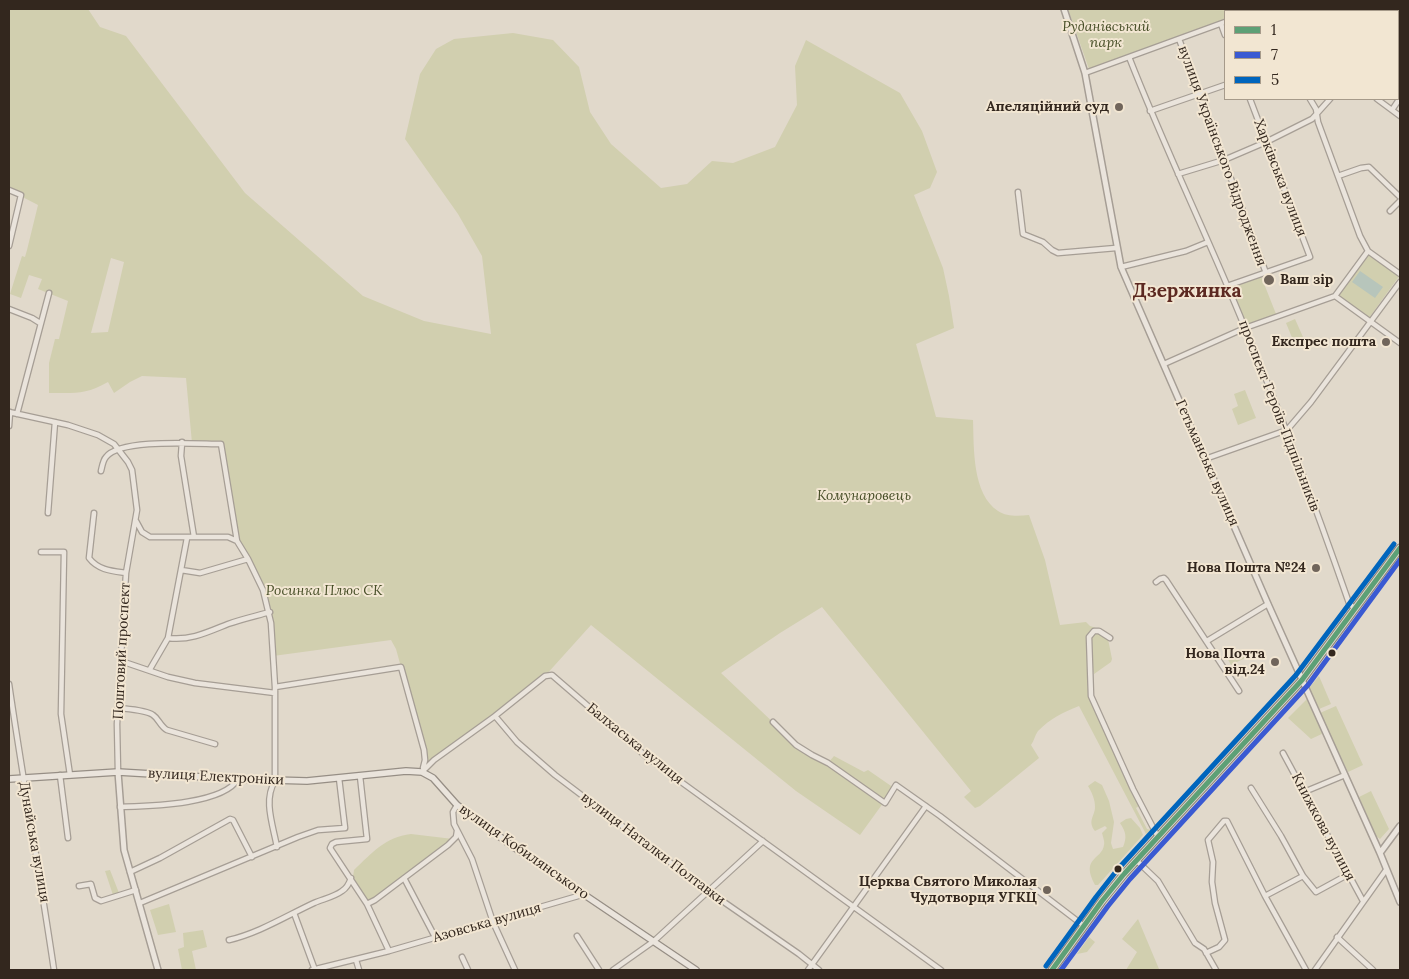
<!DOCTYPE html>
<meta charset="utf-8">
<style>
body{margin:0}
#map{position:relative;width:1409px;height:979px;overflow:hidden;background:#e1d9cb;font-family:Lora,serif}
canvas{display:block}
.frame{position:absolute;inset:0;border:10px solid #33271e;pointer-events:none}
.legend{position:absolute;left:1224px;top:10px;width:175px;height:90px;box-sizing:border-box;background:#f2e6d2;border:1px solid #a69a8a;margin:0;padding:6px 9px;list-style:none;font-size:15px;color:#33271e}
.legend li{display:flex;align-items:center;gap:10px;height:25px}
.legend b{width:25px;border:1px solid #a69a8a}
</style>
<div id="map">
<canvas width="1409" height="979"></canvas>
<div class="frame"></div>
<ul class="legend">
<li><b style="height:6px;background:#5da076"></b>1</li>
<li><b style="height:6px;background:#3a5ad2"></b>7</li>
<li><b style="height:6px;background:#0065bd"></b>5</li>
</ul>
</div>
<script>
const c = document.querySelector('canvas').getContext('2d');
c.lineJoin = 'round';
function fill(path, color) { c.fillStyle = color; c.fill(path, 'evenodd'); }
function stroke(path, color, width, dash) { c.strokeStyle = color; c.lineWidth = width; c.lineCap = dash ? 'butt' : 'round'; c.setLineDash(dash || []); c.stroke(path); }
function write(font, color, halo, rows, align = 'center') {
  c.font = font + ' Lora,serif'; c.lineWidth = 4; c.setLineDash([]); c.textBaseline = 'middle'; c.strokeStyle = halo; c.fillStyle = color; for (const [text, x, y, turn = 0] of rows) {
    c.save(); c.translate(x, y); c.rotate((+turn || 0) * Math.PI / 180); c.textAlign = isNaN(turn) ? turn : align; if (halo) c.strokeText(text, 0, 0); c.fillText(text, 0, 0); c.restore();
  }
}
fill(new Path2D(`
 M9 9H88L100 27 126 36 245 193 363 296 424 321 491 334 482 256 458 214 405 139 420 74 436 49 454 39 513 33 553 40 579 67 590 112 611 144 661 188 687 184 712 161 733 163 775 147 797 105 795 66 806 40 900 93 922 131 937 172 930 188 914 195 943 268 949 296 954 328 916 344 936 417 973 420C974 448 972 494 998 511 1007 517 1019 516 1029 515L1045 560 1060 625 1086 622 1090 626 1099 629H1094L1087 637 1089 696 1139 806 1136 808 1147 829 1151 830 1146 834 1079 706C1062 713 1051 718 1038 731 1035 735 1034 741 1031 745L1039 758 980 806 975 808 964 797 971 791 822 607 780 633 721 673 797 745 828 763 834 756 864 772 868 770 894 788 860 835 796 791 591 625 545 676 434 760 422 772 425 760 401 667 396 649 391 640 273 656 268 603 237 541 221 444 192 443 186 378 142 376 130 382 114 393 108 382C85 395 74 393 49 393V363L55 339H59L68 301 38 289 42 279 29 275 21 298 10 294 22 256 25 257 27 250 38 205 9 190ZM111 258 124 262 108 332 91 333Z
 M1068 9H1258L1251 11H1225V20L1089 69Z
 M1368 252 1400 275 1369 318 1337 295Z
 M1261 276 1276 314 1246 325 1230 290 1231 287Z
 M1295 319 1303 337 1293 340 1286 323Z
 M1245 390 1256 418 1238 425 1232 409 1238 406 1234 394Z
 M1098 632 1108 639 1112 659 1111 662 1094 674C1091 661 1087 646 1092 634Z
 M1240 649 1245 658 1231 665 1226 656Z
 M1319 676 1331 704 1319 709 1309 688Z
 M1310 696 1326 732 1311 739 1288 718Z
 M1336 706 1363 765 1348 772 1320 713Z
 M1095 781 1102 785 1109 801 1114 822 1111 843 1113 849 1123 847C1127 837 1126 832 1120 823L1126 819 1131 818 1140 828 1143 835 1098 885H1095C1080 857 1102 860 1104 845 1105 842 1103 837 1102 833L1107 828 1105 826 1095 831C1087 821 1095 816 1095 807 1095 799 1092 793 1088 786Z
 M1371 791 1389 829 1380 839 1376 836 1359 797Z
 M411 834 453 839 374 899 366 902 353 877 354 870C372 853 385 837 411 834Z
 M110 870 119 893 113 895 105 871Z
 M169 904 176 932 158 935 150 910Z
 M1138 919 1159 969V970H1126L1137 952 1122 939Z
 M203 930 207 947 192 951 196 970H182L178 949 184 947 183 933Z
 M1089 937 1095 942 1087 952 1077 954Z`), '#d1cfaf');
fill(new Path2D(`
 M1360 271 1383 287 1375 298 1352 282Z`), '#b7c5bb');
const minor = new Path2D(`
 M1274 9 1275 11
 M1252 11 1258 9
 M1330 11 1332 9
 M1398 13 1400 10
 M1221 24 1225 35
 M1179 39 1266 273
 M1129 57C1165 149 1208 237 1245 328 1283 418 1317 511 1349 603L1355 609
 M1085 73 1225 22
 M1310 99 1316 109 1318 122 1360 236 1368 251 1400 274
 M1377 99 1400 116
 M1392 110 1400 98
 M1150 111 1225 85
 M1178 174 1224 160 1266 142 1312 119 1330 99
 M1338 176 1361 168 1369 167 1400 197
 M9 190 21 195 9 246
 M1018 192 1023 234 1043 242 1052 250 1058 253 1116 248
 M1390 211 1400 201
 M1121 267 1186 251 1208 242
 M1227 286 1310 257 1250 99
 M1335 296 1400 343
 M1335 296 1368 251
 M9 309 32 318 40 323
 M1164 364 1245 328 1335 296
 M9 412 68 425 98 435 114 444 128 462 132 470 137 510 126 573 117 724 118 772
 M17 414 49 293
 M9 426 10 412
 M182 442 181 456 194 537
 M1205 459 1287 430 1311 402 1400 282
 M101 471C102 467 103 460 106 457 120 438 198 444 221 444L237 541
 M48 513 55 422
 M94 513 89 558C98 570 112 571 126 573
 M136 521 142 532 150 537H228L237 541 248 559 263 590 271 623 275 687V781C263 800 273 825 277 847
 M41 552H64L61 714 70 775
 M181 570 200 573 248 559
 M1156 582 1160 579 1164 578 1166 580 1239 691
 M168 638C190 641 208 632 228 624 242 619 256 616 270 612
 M1110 638 1099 631H1094L1089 637 1091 696 1133 789 1158 837
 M1207 641 1268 604
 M121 661 168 677 195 683 275 693
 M150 669 168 638 187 538
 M9 684C23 780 40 875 54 970
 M275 687 401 667 424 750 425 760 423 768
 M119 708C127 709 146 710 153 715 159 719 160 726 167 730L215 744
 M495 716 517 742 555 775 708 891 799 954 819 970
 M773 722 796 745 812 755 828 763 885 803 896 785 940 816 1084 926
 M1283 753 1363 901
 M422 772 434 760 495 716 545 676 552 675 648 758 941 970
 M60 775 68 838
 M360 776 367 839 336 842 332 844 330 848 367 904 389 951
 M1251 788 1281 836 1303 876 1316 892 1349 874
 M1304 792 1345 775
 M457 805 453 812 454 824 472 859 493 922 515 970
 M120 807C147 806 223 805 238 779
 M1136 860 1158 881 1195 943 1204 949 1216 970
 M130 872 160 858 230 819 233 820 252 857
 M404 878 435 937
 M79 886 91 884 95 898 101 901 136 890
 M1265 896 1303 876
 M140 903 298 837 318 830 345 828 339 778
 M367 904 375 900 448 845 456 837 457 831
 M294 913 315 970
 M577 936 599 970
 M1337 937 1373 970
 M229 940C259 933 286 916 314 903 323 899 334 897 342 891 347 888 349 884 351 878
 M1206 953 1219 947 1225 940 1215 903 1212 882 1213 862 1208 840 1224 821H1227L1265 896 1306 970
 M462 957 468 970
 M356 960 359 970
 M312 970 389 951 585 894
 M613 970 654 941 763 841
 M808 970 926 806
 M1315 970 1386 870`);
const tertiary = new Path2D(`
 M1064 9 1085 73 1121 267 1268 604 1380 853 1400 902
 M118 772 124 850 158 970
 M1380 853 1400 826`);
const secondary = new Path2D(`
 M9 779 118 772 238 779 307 781 406 771 422 772 433 778 457 805 515 848 696 970`);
const primary = new Path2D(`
 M1052 970 1102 901 1124 874 1302 680 1400 548`);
stroke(minor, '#a69e95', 7);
stroke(tertiary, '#a69e95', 8);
stroke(secondary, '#968e85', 8);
stroke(primary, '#8b847b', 9);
stroke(minor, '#eae4dc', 4.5);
stroke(tertiary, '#eae4dc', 5);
stroke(secondary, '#eae4dc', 5.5);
stroke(primary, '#e1dace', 7);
stroke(new Path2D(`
 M1052 970 1102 901 1124 874 1302 680 1400 548`), '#5da076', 5);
stroke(new Path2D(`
 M1061 970 1108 906 1130 879 1308 685 1400 560`), '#3a5ad2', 5);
stroke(new Path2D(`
 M1046 966 1096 897 1118 869 1296 675 1394 544`), '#0065bd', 5);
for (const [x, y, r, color] of [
 [1119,107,5,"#70655b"],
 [1269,280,6,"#70655b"],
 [1386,342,5,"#70655b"],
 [1316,568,5,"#70655b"],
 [1332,653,4.5,"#33271e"],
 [1275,662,5,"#70655b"],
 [1118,869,4.5,"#33271e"],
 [1047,890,5,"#70655b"]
]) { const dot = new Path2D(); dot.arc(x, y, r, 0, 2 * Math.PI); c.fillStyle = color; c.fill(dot); stroke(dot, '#f2e6d2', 2); }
write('italic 14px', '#474e27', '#f2e6d2', [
 ["Руданівський",1106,27],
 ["парк",1106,43],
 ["Комунаровець",864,496],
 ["Росинка Плюс СК",324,591]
]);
write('bold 14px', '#33271e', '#f2e6d2', [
 ["Апеляційний суд",1109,107],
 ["Ваш зір",1280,280,"left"],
 ["Експрес пошта",1376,342],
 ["Нова Пошта №24",1306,568],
 ["Нова Почта",1265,654],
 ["від.24",1265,670],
 ["Церква Святого Миколая",1037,882],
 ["Чудотворця УГКЦ",1037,898]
], 'right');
write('14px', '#33271e', '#f2e6d2', [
 ["вулиця Українського Відродження",1222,156,70],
 ["Харківська вулиця",1280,178,69],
 ["проспект Героїв-Підпільників",1279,416,69],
 ["Гетьманська вулиця",1207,463,66],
 ["Поштовий проспект",122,651,-87],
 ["Балхаська вулиця",635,744,39],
 ["вулиця Електроніки",216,777,3],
 ["Книжкова вулиця",1323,827,62],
 ["Дунайська вулиця",34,842,80],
 ["вулиця Наталки Полтавки",653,849,37],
 ["вулиця Кобилянського",524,852,35],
 ["Азовська вулиця",487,923,-16]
]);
write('bold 19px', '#5c2921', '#f2e6d2', [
 ["Дзержинка",1187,292]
]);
</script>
